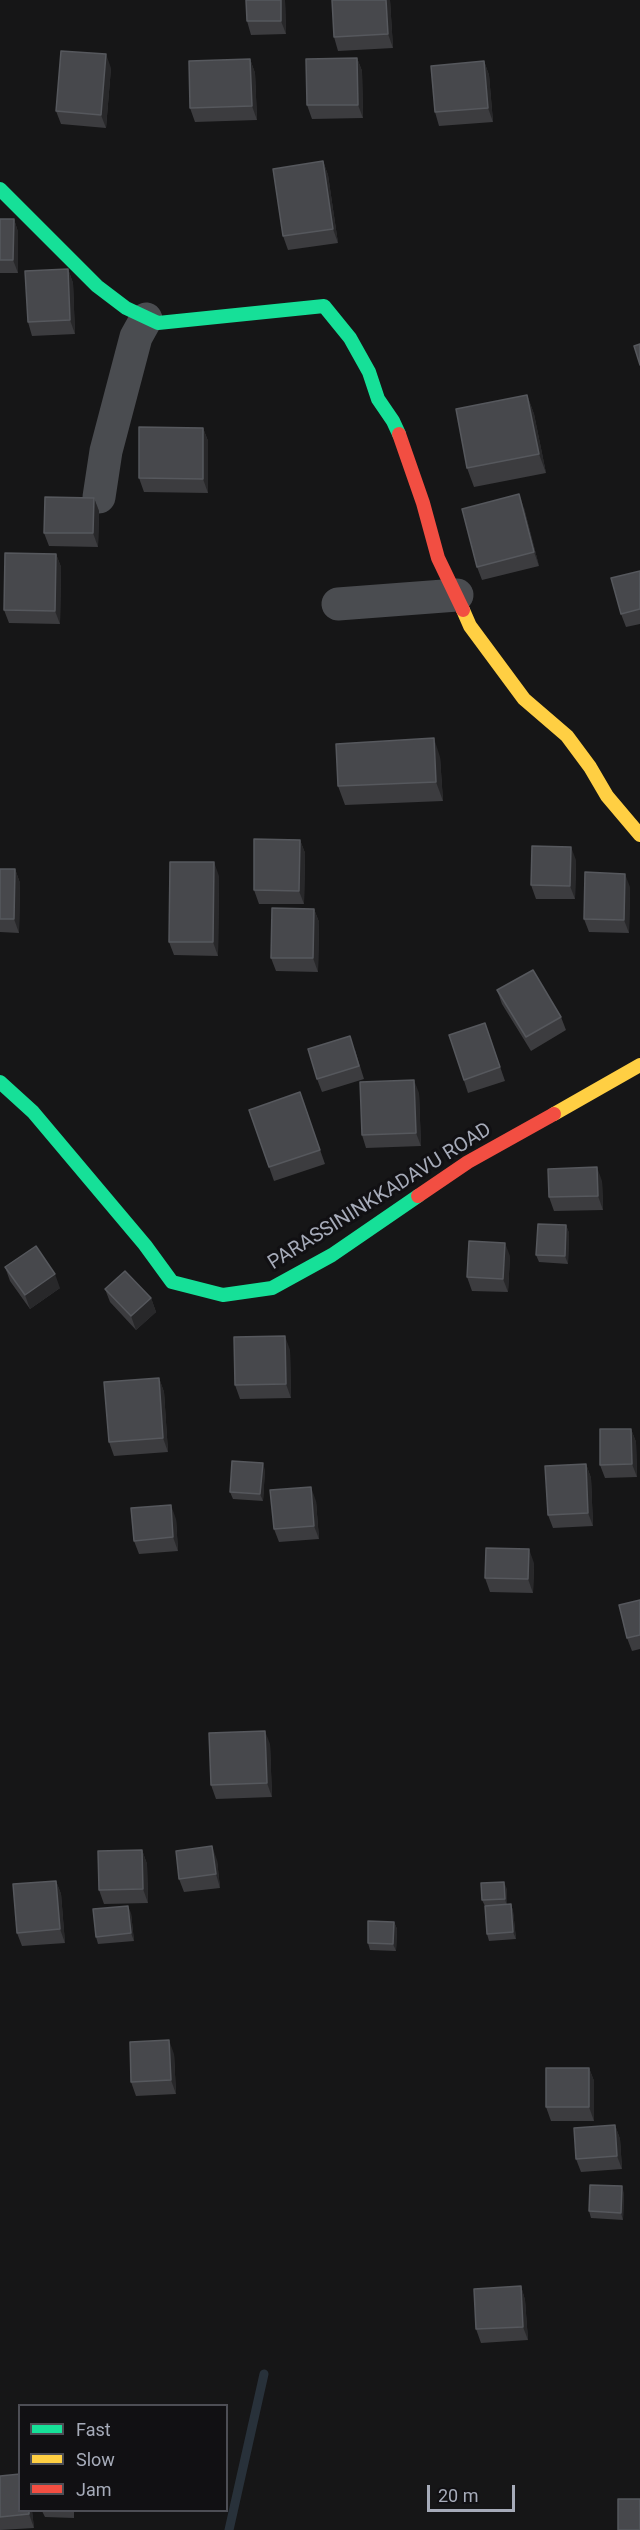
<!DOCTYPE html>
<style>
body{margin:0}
#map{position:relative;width:640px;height:2530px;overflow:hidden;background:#161617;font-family:Roboto,sans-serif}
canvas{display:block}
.legend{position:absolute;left:18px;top:2404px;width:210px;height:108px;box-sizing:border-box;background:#111013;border:2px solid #4d4e55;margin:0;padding:8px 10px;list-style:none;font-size:18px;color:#a6abb9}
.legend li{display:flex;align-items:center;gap:12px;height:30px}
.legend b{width:30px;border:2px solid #4d4e55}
.scale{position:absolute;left:427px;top:2485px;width:88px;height:27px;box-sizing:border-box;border:3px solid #a6abb9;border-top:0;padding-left:8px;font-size:18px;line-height:21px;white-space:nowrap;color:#a6abb9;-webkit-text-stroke:4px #111013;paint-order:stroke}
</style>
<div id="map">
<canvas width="640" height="2530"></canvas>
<ul class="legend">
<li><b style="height:8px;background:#16e098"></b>Fast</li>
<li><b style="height:8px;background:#ffcf43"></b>Slow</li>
<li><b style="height:8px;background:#f24e42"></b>Jam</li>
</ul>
<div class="scale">20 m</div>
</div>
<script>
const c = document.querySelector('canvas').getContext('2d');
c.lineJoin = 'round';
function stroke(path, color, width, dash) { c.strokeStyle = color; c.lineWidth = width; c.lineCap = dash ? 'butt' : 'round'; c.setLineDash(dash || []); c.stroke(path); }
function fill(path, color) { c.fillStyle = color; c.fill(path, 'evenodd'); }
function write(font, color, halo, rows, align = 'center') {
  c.font = font + ' Roboto,sans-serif'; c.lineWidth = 6; c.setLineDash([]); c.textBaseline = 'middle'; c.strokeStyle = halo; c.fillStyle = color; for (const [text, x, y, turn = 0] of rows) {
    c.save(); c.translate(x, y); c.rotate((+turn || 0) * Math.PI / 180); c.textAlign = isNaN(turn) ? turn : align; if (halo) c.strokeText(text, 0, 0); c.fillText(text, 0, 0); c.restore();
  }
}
stroke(new Path2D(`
 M229 2530 264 2374`), '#28313a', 9);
stroke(new Path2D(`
 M99 497 106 451 136 337 146 319
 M338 604 457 595`), '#4a4c50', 33);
stroke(new Path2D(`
 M0 189 97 286 126 308 158 323 324 306 350 338 369 372 378 399 393 421 399 434
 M0 1082 33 1112 145 1245 172 1282 223 1295 272 1288 332 1255 418 1196`), '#16e098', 14);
stroke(new Path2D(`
 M463 610 470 626 524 699 567 736 590 767 607 796 640 835
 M554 1114 640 1065`), '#ffcf43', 14);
stroke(new Path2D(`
 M399 434 423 503 438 558 463 610
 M418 1196 468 1162 554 1114`), '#f24e42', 14);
fill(new Path2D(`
 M285 0 286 34 251 35 247 21Z
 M390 0 393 48 338 51 334 37Z
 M357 58 362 71 363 118 312 119 307 105Z
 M250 59 255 73 257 120 195 122 190 108Z
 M484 61 489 75 493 122 439 126 435 112Z
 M111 68 106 128 61 124 56 111Z
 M323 161 328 175 338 243 288 250 283 236Z
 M0 219H14L18 232V273H0Z
 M68 269 73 283 75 334 32 336 28 322Z
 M527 395 534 414 546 473 474 487 467 468Z
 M203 428 208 441V493L144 492 139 478Z
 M94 498 99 511 98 547 49 546 44 533Z
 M524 508 539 566 482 580 477 567Z
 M56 554 61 567 60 624 9 623 4 610Z
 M640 571V624L626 627 621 614Z
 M440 757 443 801 345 805 338 786Z
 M300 840 305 853 304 904H259L254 890Z
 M576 860 575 899H536L531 885Z
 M0 869H15L20 883 19 933 0 932Z
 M219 876 218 956 174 955 169 942Z
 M630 887 629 933 589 932 584 919Z
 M314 909 319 922 318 972 276 971 271 958Z
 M497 990 561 1017 566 1030 531 1051 502 1004Z
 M485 1023 505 1081 468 1093 449 1035Z
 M355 1050 364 1079 322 1092 317 1079Z
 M300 1092 325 1164 274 1181 249 1110Z
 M419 1093 421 1146 366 1148 362 1135Z
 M602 1181 603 1210 554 1211 549 1197Z
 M566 1225 569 1233 568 1264 539 1262 536 1255Z
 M510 1256 508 1292 472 1291 467 1277Z
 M5 1267 60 1288 30 1309 10 1281Z
 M105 1289 151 1298 156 1312 136 1330 110 1302Z
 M290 1350 291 1398 240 1399 235 1385Z
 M159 1378 164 1392 168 1452 114 1456 109 1442Z
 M631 1429 636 1442 637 1477 605 1478 600 1465Z
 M586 1464 591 1478 593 1526 553 1528 548 1515Z
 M265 1470 263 1501 233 1499 230 1492Z
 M316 1501 319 1539 279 1542 274 1529Z
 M176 1519 178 1551 139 1554 134 1541Z
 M534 1563 533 1593 490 1592 485 1578Z
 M640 1600V1649L632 1651 627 1638Z
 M270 1744 272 1797 216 1799 211 1785Z
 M142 1850 147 1864 148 1903 104 1904 99 1890Z
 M217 1860 220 1888 184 1892 179 1879Z
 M56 1881 61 1894 65 1943 22 1946 17 1933Z
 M507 1889V1904H511L513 1911 516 1939 489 1941 487 1934 485 1906 482 1900Z
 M131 1913 134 1941 98 1944 96 1937Z
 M394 1922 397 1929 396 1951 370 1950 368 1943Z
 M174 2054 176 2094 136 2096 131 2082Z
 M589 2068 594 2081V2121H551L546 2107Z
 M615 2125 620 2139 622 2169 581 2172 576 2159Z
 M624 2193 623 2220 591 2218 589 2211Z
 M521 2286 525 2300 528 2340 481 2343 476 2329Z
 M0 2476 32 2511 34 2528 0 2530Z
 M42 2511H74V2518L45 2517Z`), '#3c3c3f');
fill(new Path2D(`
 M281 0H285L286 34 281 21Z
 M386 0H390L393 48 388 34Z
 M106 54 111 68 106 128 101 115Z
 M357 58 362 71 363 118 358 105Z
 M250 59 255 73 257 120 252 106Z
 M484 61 489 75 493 122 488 108Z
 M323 161 328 175 338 243 333 229Z
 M14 219 18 232V273L13 260Z
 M68 269 73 283 75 334 70 320Z
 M527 395 534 414 546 473 539 454Z
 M203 428 208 441V493L203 479Z
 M519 494 524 508 539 566 534 552Z
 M94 498 99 511 98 547 93 533Z
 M56 554 61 567 60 624 55 611Z
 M434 738 440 757 443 801 436 782Z
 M300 840 305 853 304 904 299 891Z
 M571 847 576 860 575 899 570 886Z
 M214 862 219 876 218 956 213 942Z
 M15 869 20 883 19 933 14 919Z
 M625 874 630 887 629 933 624 920Z
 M314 909 319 922 318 972 313 958Z
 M414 1080 419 1093 421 1146 416 1133Z
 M597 1167 602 1181 603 1210 598 1196Z
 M566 1225 569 1233 568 1264 565 1256Z
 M505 1243 510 1256 508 1292 503 1279Z
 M55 1274 60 1288 30 1309 25 1295Z
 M151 1298 156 1312 136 1330 131 1316Z
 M285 1336 290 1350 291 1398 286 1384Z
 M159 1378 164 1392 168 1452 163 1438Z
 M631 1429 636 1442 637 1477 632 1464Z
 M263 1463 265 1470 263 1501 260 1494Z
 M586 1464 591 1478 593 1526 588 1513Z
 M311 1487 316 1501 319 1539 314 1526Z
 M171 1505 176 1519 178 1551 173 1537Z
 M529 1549 534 1563 533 1593 528 1579Z
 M265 1731 270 1744 272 1797 267 1783Z
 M212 1846 217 1860 220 1888 216 1874Z
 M142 1850 147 1864 148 1903 143 1889Z
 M56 1881 61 1894 65 1943 60 1929Z
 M504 1882 507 1889V1906L505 1899Z
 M511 1904 513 1911 516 1939 513 1932Z
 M128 1906 131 1913 134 1941 131 1933Z
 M394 1922 397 1929 396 1951 393 1944Z
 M169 2040 174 2054 176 2094 171 2080Z
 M589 2068 594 2081V2121L589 2107Z
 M615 2125 620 2139 622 2169 617 2156Z
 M622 2186 624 2193 623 2220 621 2213Z
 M521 2286 525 2300 528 2340 523 2327Z
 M29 2511H32L34 2528 29 2514Z`), '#28282a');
const building = new Path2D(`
 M246 0H281V21H247Z
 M332 0H386L388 34 334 37Z
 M61 51 106 54 101 115 56 111Z
 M357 58 358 105H307L306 59Z
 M250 59 252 106 190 108 189 61Z
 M484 61 488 108 435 112 431 66Z
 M323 161 333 229 283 236 273 169Z
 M0 219H14L13 260H0Z
 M68 269 70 320 28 322 25 271Z
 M640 344V365L634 346Z
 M527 395 539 454 467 468 456 409Z
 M139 427 203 428V479L139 478Z
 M519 494 534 552 477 567 462 509Z
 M45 497 94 498 93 533H44Z
 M5 553 56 554 55 611 4 610Z
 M640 571V609L621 614 611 578Z
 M434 738 436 782 338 786 336 744Z
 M254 839 300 840 299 891 254 890Z
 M532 846 571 847 570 886 531 885Z
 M170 862H214L213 942H169Z
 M0 869H15L14 919H0Z
 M585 872 625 874 624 920 584 919Z
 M272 908 314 909 313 958H271Z
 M533 970 561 1017 526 1037 497 990Z
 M485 1023 500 1067 464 1080 449 1035Z
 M350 1036 359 1066 317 1079 308 1049Z
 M414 1080 416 1133 362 1135 360 1082Z
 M300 1092 320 1150 269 1167 249 1110Z
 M597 1167 598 1196 549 1197 548 1169Z
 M538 1224 566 1225 565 1256 536 1255Z
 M469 1241 505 1243 503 1279 467 1277Z
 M36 1246 55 1274 25 1295 5 1267Z
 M125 1271 151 1298 131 1316 105 1289Z
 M285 1336 286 1384 235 1385 234 1337Z
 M159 1378 163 1438 109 1442 104 1382Z
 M600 1429H631L632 1464 600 1465Z
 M232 1461 263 1463 260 1494 230 1492Z
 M586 1464 588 1513 548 1515 545 1466Z
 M311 1487 314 1526 274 1529 270 1490Z
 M171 1505 173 1537 134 1541 131 1508Z
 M486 1548 529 1549 528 1579 485 1578Z
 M640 1600V1635L627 1638 619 1605Z
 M265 1731 267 1783 211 1785 209 1733Z
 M212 1846 216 1874 179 1879 176 1851Z
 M142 1850 143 1889 99 1890 98 1851Z
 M56 1881 60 1929 17 1933 13 1884Z
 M504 1882 505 1899 482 1900 481 1883Z
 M511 1904 513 1932 487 1934 485 1906Z
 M128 1906 131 1933 96 1937 93 1909Z
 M368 1921 394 1922 393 1944 368 1943Z
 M169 2040 171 2080 131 2082 130 2042Z
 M546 2068H589V2107H546Z
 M615 2125 617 2156 576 2159 574 2128Z
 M590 2185 622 2186 621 2213 589 2211Z
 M521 2286 523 2327 476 2329 474 2289Z
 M20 2474V2511H29V2514L0 2517V2476Z
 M618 2499H640V2530H618Z`);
fill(building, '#47484c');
stroke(building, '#56585d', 1.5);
write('20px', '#a6abb9', '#111013', [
 ["PARASSININKKADAVU ROAD",380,1197,-32]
]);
</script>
